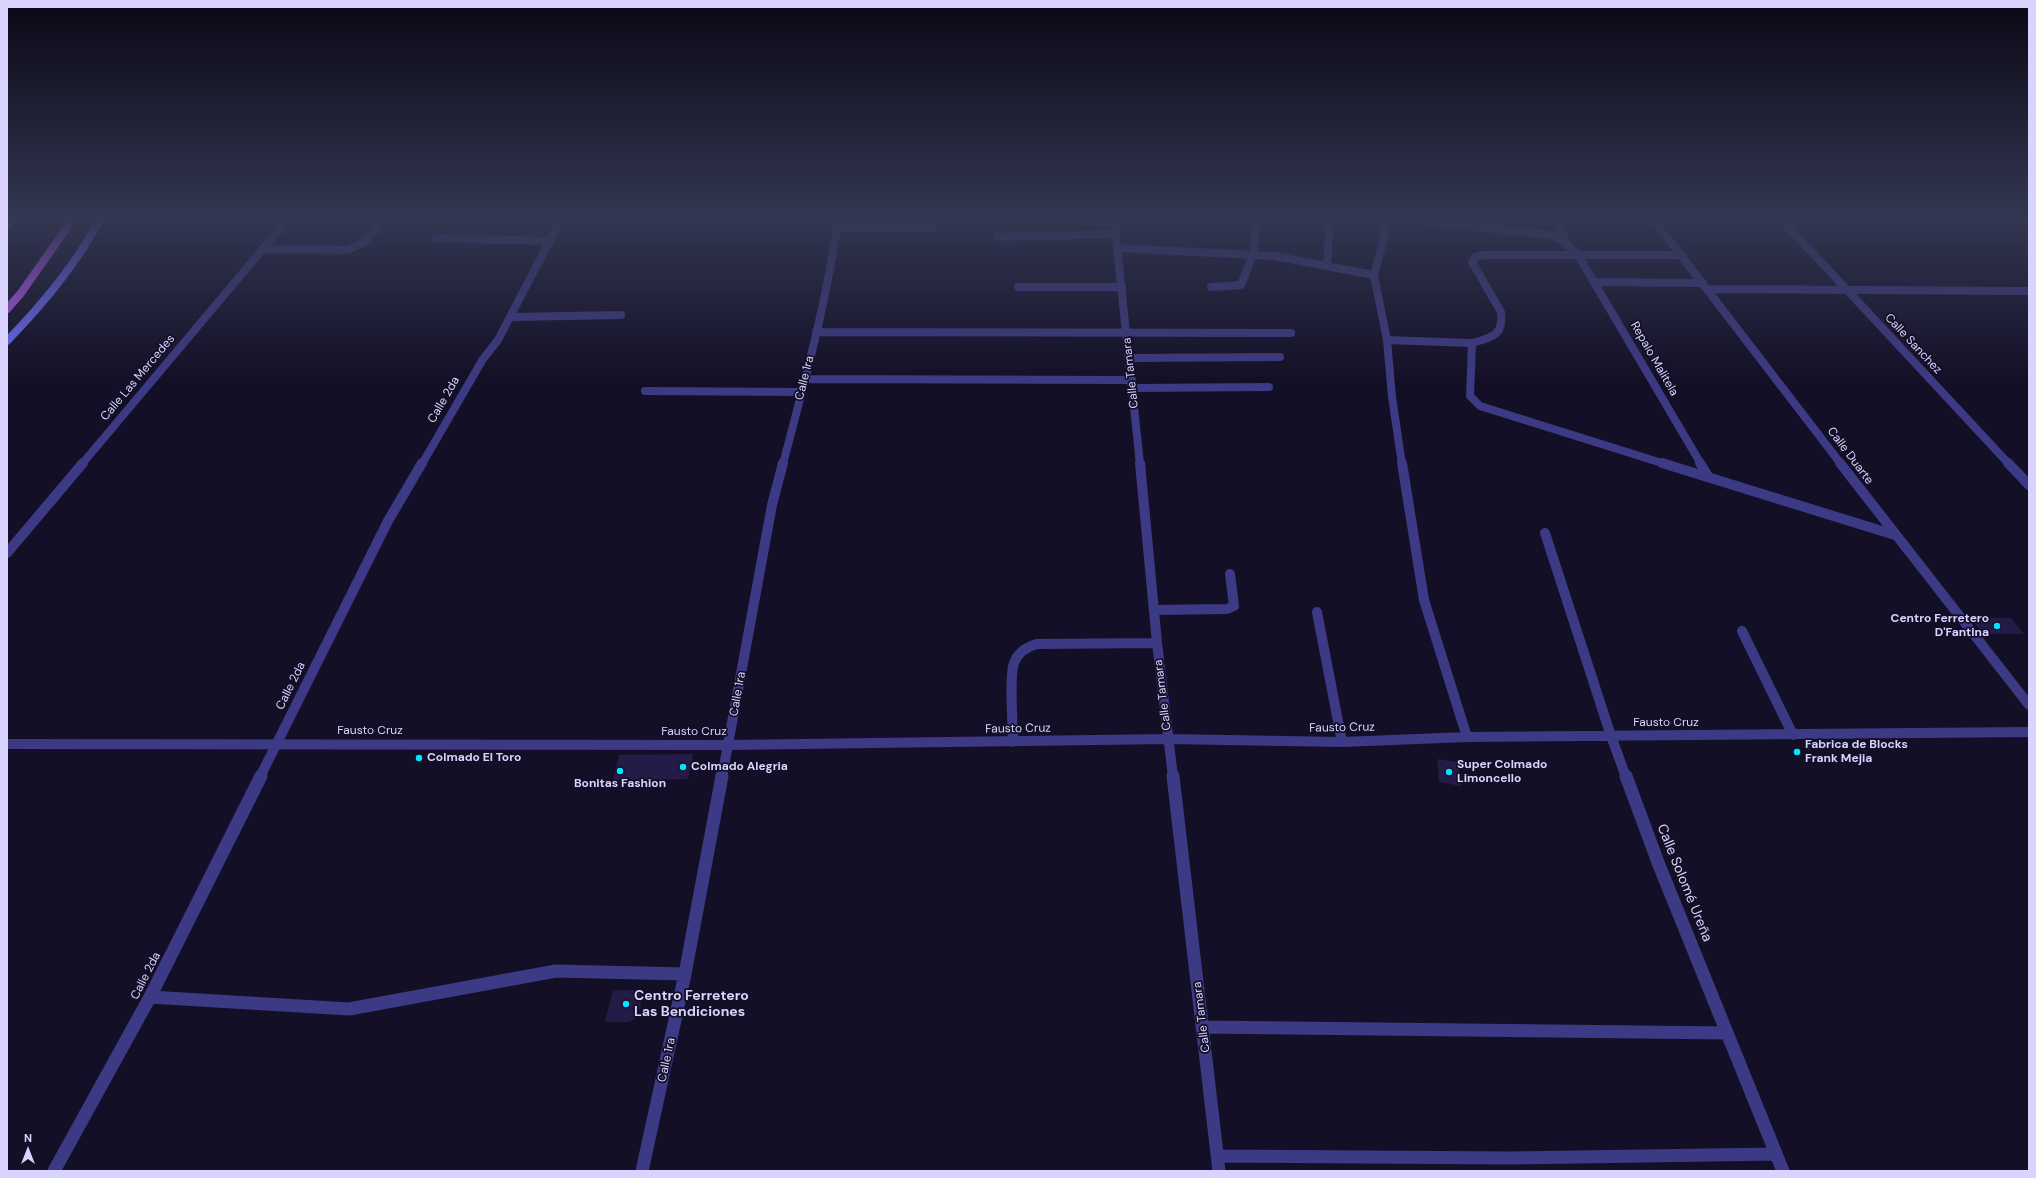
<!DOCTYPE html>
<meta charset="utf-8">
<style>
body{margin:0}
#map{position:relative;width:2036px;height:1178px;overflow:hidden;background:#130f26;font-family:"DM Sans",sans-serif}
canvas{display:block}
.frame{position:absolute;inset:0;border:8px solid #d9d4ff;pointer-events:none}
.north{position:absolute;left:8px;top:1130px;width:40px;height:40px;-webkit-text-stroke:3px #130f26;paint-order:stroke;rotate:0deg;font-size:11px;font-weight:700;line-height:16px;text-align:center;color:#d9d4ff}
.north::after{content:'';display:block;margin:auto;width:14px;height:18px;background:#d9d4ff;clip-path:polygon(50% 0,100% 100%,50% 72%,0 100%)}
</style>
<div id="map">
<canvas width="2036" height="1178"></canvas>
<div class="frame"></div>
<div class="north">N</div>
</div>
<script>
const c = document.querySelector('canvas').getContext('2d');
c.lineJoin = 'round';
function fill(path, color) { c.fillStyle = color; c.fill(path, 'evenodd'); }
function stroke(path, color, width, dash) { c.strokeStyle = color; c.lineWidth = width; c.lineCap = dash ? 'butt' : 'round'; c.setLineDash(dash || []); c.stroke(path); }
function write(font, color, halo, rows, align = 'center') {
  c.font = font + ' "DM Sans",sans-serif'; c.lineWidth = 3.5; c.setLineDash([]); c.textBaseline = 'middle'; c.strokeStyle = halo; c.fillStyle = color; for (const [text, x, y, turn = 0] of rows) {
    c.save(); c.translate(x, y); c.rotate((+turn || 0) * Math.PI / 180); c.textAlign = isNaN(turn) ? turn : align; if (halo) c.strokeText(text, 0, 0); c.fillText(text, 0, 0); c.restore();
  }
}
fill(new Path2D(`
 M1971 618H2011L2024 634H1983Z
 M693 754 688 779 613 780 619 755Z
 M1437 759 1458 762 1461 786 1439 782Z
 M613 990H644L638 1017 629 1022H605Z`), '#241b47');
stroke(new Path2D(`
 M436 238 549 241
 M1211 287 1241 285 1253 254`), '#3d3a85', 8);
stroke(new Path2D(`
 M1154 610 1227 609 1234 606 1230 574`), '#3d3a85', 10);
stroke(new Path2D(`
 M1114 219 1140 464
 M1389 219 1374 275 1387 340 1392 397 1402 464
 M1410 219 1550 235 1562 240 1578 255 1701 464
 M1556 219 1567 244
 M1653 219 1841 464
 M1781 219 2009 464
 M2023 219 2029 224
 M837 228H934
 M998 237 1116 234
 M1118 248 1274 256 1374 275
 M262 249 348 250 365 242 383 219
 M1253 254 1257 219
 M1327 265 1330 219
 M1594 282 1703 283
 M1018 287H1122
 M1708 289 2029 291
 M510 317 621 315
 M816 332 1291 333
 M1387 340 1472 343
 M1130 358 1280 357
 M805 379 1132 380
 M1133 388 1269 387
 M645 391 802 392
 M82 464 288 219
 M422 464 483 359 498 340 561 219
 M783 464C804 383 827 302 838 219
 M1665 464 1480 406 1470 396 1472 343C1492 337 1504 336 1501 312L1472 262 1475 257 1484 255H1682`), '#3d3a85', 8);
stroke(new Path2D(`
 M1140 463 1157 643 1173 777
 M1402 463 1424 600 1467 737
 M1662 463 1895 535
 M1700 463 1708 476
 M1840 463 2029 705
 M2008 463 2029 485
 M1545 533 1611 736 1626 777
 M7 553 83 463
 M1317 612 1342 742
 M1742 631 1793 735
 M1013 742C1013 726 1009 676 1014 663 1018 652 1026 647 1037 644L1157 643
 M7 744 729 745 1168 739 1342 742 1467 737 2029 732
 M260 777 388 521 422 463
 M722 777 772 505 783 463`), '#3d3a85', 10);
stroke(new Path2D(`
 M1173 776 1219 1171
 M1626 776 1659 865 1783 1171
 M150 997 349 1009 556 971 685 974
 M1203 1027 1727 1033
 M1218 1156 1511 1158 1776 1154
 M54 1171 150 997 261 776
 M642 1171 685 974 722 776`), '#3d3a85', 13);
stroke(new Path2D(`
 M7 341C43 304 76 265 100 219`), '#6f6bff', 8);
stroke(new Path2D(`
 M7 224 10 219
 M7 309 21 293 73 219`), '#c25bff', 8);
const sky = c.createLinearGradient(0, 0, 0, 384);
sky.addColorStop(0, '#0a0815');
sky.addColorStop(0.57, '#333752');
sky.addColorStop(1, '#33375200');
c.fillStyle = sky;
c.fillRect(0, 0, 2036, 384);
for (const [x, y, r, color] of [
 [1997,626,4,"#00e5ff"],
 [1797,752,4,"#00e5ff"],
 [419,758,4,"#00e5ff"],
 [683,767,4,"#00e5ff"],
 [620,771,4,"#00e5ff"],
 [1449,772,4,"#00e5ff"],
 [626,1004,4,"#00e5ff"]
]) { const dot = new Path2D(); dot.arc(x, y, r, 0, 2 * Math.PI); c.fillStyle = color; c.fill(dot); stroke(dot, '#130f26', 1.5); }
write('12px', '#d9d4ff', '#130f26', [
 ["Calle Sanchez",1913,344,47],
 ["Repalo Malitela",1654,359,60],
 ["Calle Tamara",1131,373,-96],
 ["Calle Las Mercedes",138,378,-50],
 ["Calle 1ra",805,378,-76],
 ["Calle 2da",444,400,-60],
 ["Calle Duarte",1850,456,53],
 ["Calle 2da",291,686,-64],
 ["Calle 1ra",738,694,-80],
 ["Calle Tamara",1163,695,-97],
 ["Fausto Cruz",1666,723],
 ["Fausto Cruz",1342,728,-1],
 ["Fausto Cruz",1018,729,-1],
 ["Fausto Cruz",370,731],
 ["Fausto Cruz",694,732],
 ["Calle 2da",146,976,-63],
 ["Calle Tamara",1202,1017,-97],
 ["Calle 1ra",667,1060,-78]
]);
write('bold 12px', '#d9d4ff', '#130f26', [
 ["Centro Ferretero",1989,619,"right"],
 ["D'Fantina",1989,633,"right"],
 ["Fabrica de Blocks",1805,745],
 ["Frank Mejia",1805,759],
 ["Colmado El Toro",427,758],
 ["Super Colmado",1457,765],
 ["Limoncello",1457,779],
 ["Colmado Alegria",691,767],
 ["Bonitas Fashion",620,784,"center"]
], 'left');
write('14px', '#d9d4ff', '#130f26', [
 ["Calle Solomé Ureña",1684,883,68]
]);
write('bold 14px', '#d9d4ff', '#130f26', [
 ["Centro Ferretero",634,996],
 ["Las Bendiciones",634,1012]
], 'left');
</script>
